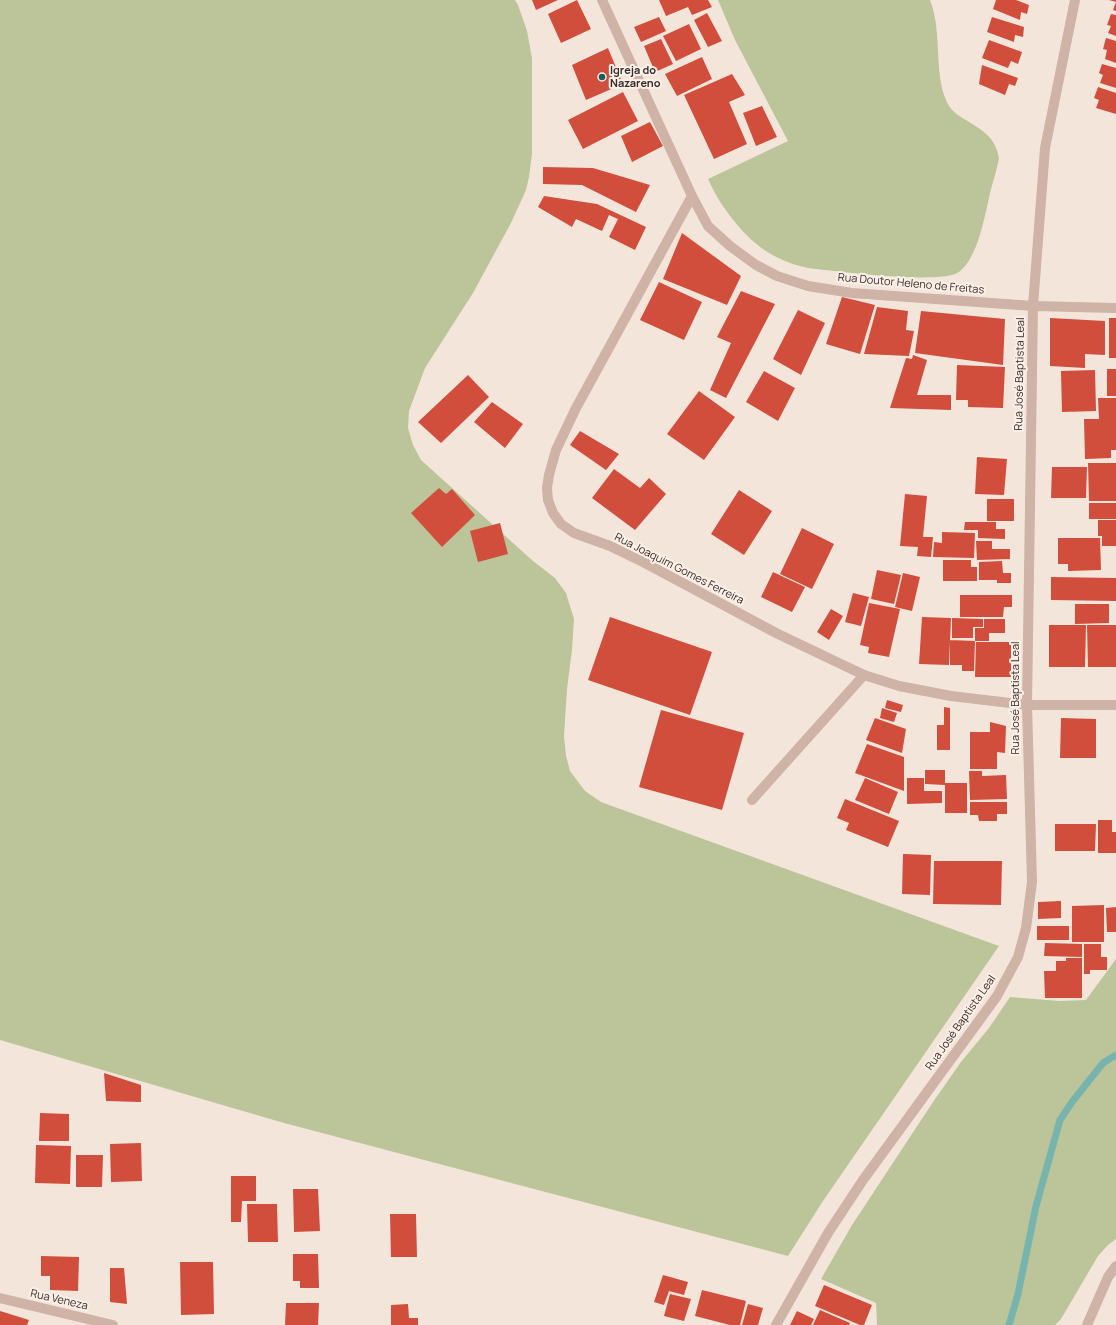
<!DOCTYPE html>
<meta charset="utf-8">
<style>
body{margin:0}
canvas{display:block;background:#f4e5db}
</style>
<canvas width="1116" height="1325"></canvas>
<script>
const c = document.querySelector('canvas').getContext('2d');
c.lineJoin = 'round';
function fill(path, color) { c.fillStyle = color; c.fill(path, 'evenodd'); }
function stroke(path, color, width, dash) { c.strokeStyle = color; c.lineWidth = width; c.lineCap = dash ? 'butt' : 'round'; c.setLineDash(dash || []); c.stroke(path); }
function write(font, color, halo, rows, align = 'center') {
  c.font = font + ' Manrope,sans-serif'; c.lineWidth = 4; c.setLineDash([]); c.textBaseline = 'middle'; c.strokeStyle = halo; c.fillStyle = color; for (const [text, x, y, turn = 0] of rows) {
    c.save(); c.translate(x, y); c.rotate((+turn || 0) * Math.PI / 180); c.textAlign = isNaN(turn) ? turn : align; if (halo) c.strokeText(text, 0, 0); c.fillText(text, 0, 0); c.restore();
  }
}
fill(new Path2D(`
 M0 0H515L518 5 527 31 532 58V154L529 177 526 190 511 223 473 293 425 368 409 411 408 428 413 445 421 460 533 561 555 578 566 593 574 619 572 650 567 689 564 736 566 756 570 771 585 791 601 802 999 946 823 1201 788 1256 284 1123 0 1040Z
 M718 0H930C943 33 933 73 947 102 950 109 955 113 961 117 980 129 995 135 999 158 997 170 993 181 990 193 985 215 978 258 959 272 941 285 835 271 808 268 770 260 747 240 725 209 718 200 713 189 708 179L788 141 735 40Z
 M1116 959V1239L1108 1245 1098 1256 1061 1319 1055 1325H877L876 1303 821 1279 852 1225 933 1102 961 1062 989 1028 1010 997 1059 1001 1086 1000Z`), '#bcc599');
stroke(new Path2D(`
 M1009 1325 1018 1294 1036 1206 1060 1120 1072 1102 1103 1063 1116 1055`), '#77b4ae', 7);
fill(new Path2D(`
 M532 0H558L536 10Z
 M577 0 591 29 561 43 548 14Z
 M659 0H708L712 7 692 15 688 7 666 16Z
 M996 0H1016L1029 5 1027 14 1021 12 1020 20 993 9Z
 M1109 0H1116V11L1113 10 1116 2Z
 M707 13 722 41 708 47 694 20Z
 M1111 14 1116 15V36L1108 33 1111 26 1107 25Z
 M659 17 666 31 641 42 634 27Z
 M992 17 1024 27 1023 37 1015 35 1014 42 987 32Z
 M689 24 701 49 676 61 663 36Z
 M1106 38 1116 41V63L1105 59 1107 50 1103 49Z
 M661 39 673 64 655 72 644 46Z
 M989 40 1022 52 1018 64 1011 61 1008 68 982 58Z
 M608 48 623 84 586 100 572 65Z
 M702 57 712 79 677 96 665 74Z
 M1102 64 1116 68V88L1100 83 1103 75 1099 73Z
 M982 65 1018 78 1015 86 1009 84 1005 95 979 84Z
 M732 74 745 95 729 102 747 144 714 159 684 95Z
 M1098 87 1116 93V114L1096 108 1099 100 1094 98Z
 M623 92 638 121 583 149 568 120Z
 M762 106 777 137 756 146 743 113Z
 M650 122 663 146 632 162 621 136Z
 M543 167 593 168 650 185 636 212 582 185 543 184Z
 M544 196 597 204 646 227 635 250 609 237 618 219 609 215 602 231 576 219 572 227 538 207Z
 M682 233 741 276 727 305 663 279Z
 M659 282 702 302 684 340 640 320Z
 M741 291 775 304 726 398 710 390 731 343 717 337Z
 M842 297 875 305 860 354 826 344Z
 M877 307 908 311 906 330 914 331 909 356 864 354Z
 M798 310 825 323 801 375 773 359Z
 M921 311 1005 319 1003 365 915 353Z
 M1050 318 1105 321V355L1085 354V368L1050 366Z
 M1109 318H1116V358H1109Z
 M913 355 927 360 917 395H951V410L890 408 906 358 912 359Z
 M957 365 1005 367 1003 408 968 407V400H956Z
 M1107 369H1116V396H1107Z
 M1095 370 1096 411 1062 412 1061 371Z
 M764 371 795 388 778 421 746 402Z
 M468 375 489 397 441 443 418 422Z
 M699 391 735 417 704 460 667 434Z
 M1098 398H1116V450H1111V458L1085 459 1084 419H1099Z
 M492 402 523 424 505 448 474 422Z
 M580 431 619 454 606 470 570 445Z
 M977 457 1007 459 1004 495 975 494Z
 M1088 463H1116V501H1089Z
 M1052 467H1087L1086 498H1051Z
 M614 469 640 488 649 478 666 494 635 530 592 498Z
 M439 488 446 494 452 489 475 515 442 547 411 513Z
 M739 490 772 511 744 555 711 534Z
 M905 494 927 496 923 537H933L931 557 917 556 918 547 900 546Z
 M987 499H1014V521H987Z
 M1089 503H1116V519H1089Z
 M1098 520H1116V546H1102V536H1098Z
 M965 522H996V529H1005V539L978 538V530H964Z
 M500 523 508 554 478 562 470 531Z
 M802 528 834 544 812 589 780 574Z
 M942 532 975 533 974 558 933 557 934 542 942 543Z
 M1058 538H1100L1101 570 1068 571V564H1058Z
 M976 541H992V549H1010V559L977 560Z
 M943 560H971V567H977V581H943Z
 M1002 561 1003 573H1011V583H997V580H979V562Z
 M877 570 901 575 894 604 871 599Z
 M773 572 805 587 792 612 761 597Z
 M903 573 920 577 912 611 895 607Z
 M1051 577 1116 578V601L1051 600Z
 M853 593 869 597 861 626 845 622Z
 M960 595H1012V607H1004L1003 617H960Z
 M869 603 900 609 889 657 868 653 869 647 860 645Z
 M1075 604H1109V623L1075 624Z
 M831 609 843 616 829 640 817 632Z
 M610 617 712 652 690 715 588 680Z
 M922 617 951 618 949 665 919 664Z
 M952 618 983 619V627H973V638H952Z
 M984 619H1005V633H989V641H975V628H984Z
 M1049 625H1086L1085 667H1049Z
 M1087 625H1116V667H1088Z
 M950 640 975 641 974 671H962V665H950Z
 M976 642H1011V677H975Z
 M887 700 903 705 901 712 885 708Z
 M944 707 950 708V750H937V725H944Z
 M882 708 897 713 894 722 880 718Z
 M661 710 744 733 722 810 639 787Z
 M875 718 906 729 902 753 866 740Z
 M1061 718 1096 719V758H1060Z
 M990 722 1006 726 1005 753 997 752V769H970V732H990Z
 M867 744 904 757V791L855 773Z
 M925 770H945V785L925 784Z
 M969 771H982V776L1006 775 1007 799 970 800Z
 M865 778 898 792 889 814 855 800Z
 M907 778H924V791H942V803L907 804Z
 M945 783H967V813H945Z
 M845 799 899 821 888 847 846 830 849 823 837 818Z
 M970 802H1007V814H997V821H979L978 815H970Z
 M1098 820H1112V832H1116V853H1098Z
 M1055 824H1096L1095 851H1055Z
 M903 854 931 855 930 895 902 894Z
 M934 861H1002L1001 905 933 904Z
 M1061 901V918L1038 919V902Z
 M1104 905V942H1072V906Z
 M1116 907V932H1107L1106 908Z
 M1037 926H1069V940H1037Z
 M1045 943 1082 944V957L1044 956Z
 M1084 944H1101V957H1107V970H1090V974H1084Z
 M1066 958H1082V998H1045L1044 971H1056V961H1066Z
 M104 1073 141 1085V1102L106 1101Z
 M40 1113 69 1114V1141H39Z
 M141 1143 142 1181 111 1182 110 1144Z
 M36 1145 71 1146 70 1184 35 1183Z
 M76 1155H103L102 1187H76Z
 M231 1176H256V1201H242L241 1222H231Z
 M293 1189H318L320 1231 294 1232Z
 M247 1204H277L278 1242H248Z
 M390 1214H416L417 1257H391Z
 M293 1254H318L319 1288H300V1281H293Z
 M41 1256 79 1257 78 1291 50 1290V1276H41Z
 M180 1262H213L214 1314 181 1315Z
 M110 1268H124L127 1304 110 1302Z
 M663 1275 688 1282 684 1295 669 1291 664 1305 654 1302Z
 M824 1285 872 1305 864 1325H860L815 1306Z
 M702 1290 746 1301 740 1325H730L695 1316Z
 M670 1294 691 1299 684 1321 664 1316Z
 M286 1303H319L318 1325H285Z
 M408 1304 409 1318H418V1325H391V1305Z
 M748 1304 763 1308 758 1325H742Z
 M820 1310 850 1323 849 1325H813Z
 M0 1311 29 1320 27 1325H0Z
 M797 1311 814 1319 811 1325H790Z`), '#d14d3c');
stroke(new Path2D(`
 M752 800 864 675`), '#ceb3a6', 10);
stroke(new Path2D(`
 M602 0 692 196 708 226 730 246 756 265 777 276 808 286 852 293 1033 306 1045 148 1075 0
 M692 196 576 408 556 450 549 475 547 488 548 500 553 513 561 524 574 533 610 546 645 563 776 633 864 675 899 686 951 696 1027 705H1116
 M0 1298 113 1325
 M1087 1325 1108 1277 1116 1266`), '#ceb3a6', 10);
stroke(new Path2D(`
 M776 1325 828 1233 863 1180 997 996 1018 957 1026 928 1032 882 1027 705 1033 306 1116 308`), '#ceb3a6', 10);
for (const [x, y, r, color] of [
 [602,77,4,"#195e5a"]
]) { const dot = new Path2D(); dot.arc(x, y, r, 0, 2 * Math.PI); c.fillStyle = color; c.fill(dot); stroke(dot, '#fbf0e8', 1.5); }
write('bold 11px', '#392b27', '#fbf0e8', [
 ["Igreja do",610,71],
 ["Nazareno",610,84]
], 'left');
write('11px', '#392b27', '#fbf0e8', [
 ["Rua Doutor Heleno de Freitas",911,284,5],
 ["Rua José Baptista Leal",1020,374,-89],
 ["Rua Joaquim Gomes Ferreira",679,569,27],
 ["Rua José Baptista Leal",1016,698,-90],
 ["Rua José Baptista Leal",961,1023,-55],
 ["Rua Veneza",59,1300,13]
]);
</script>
